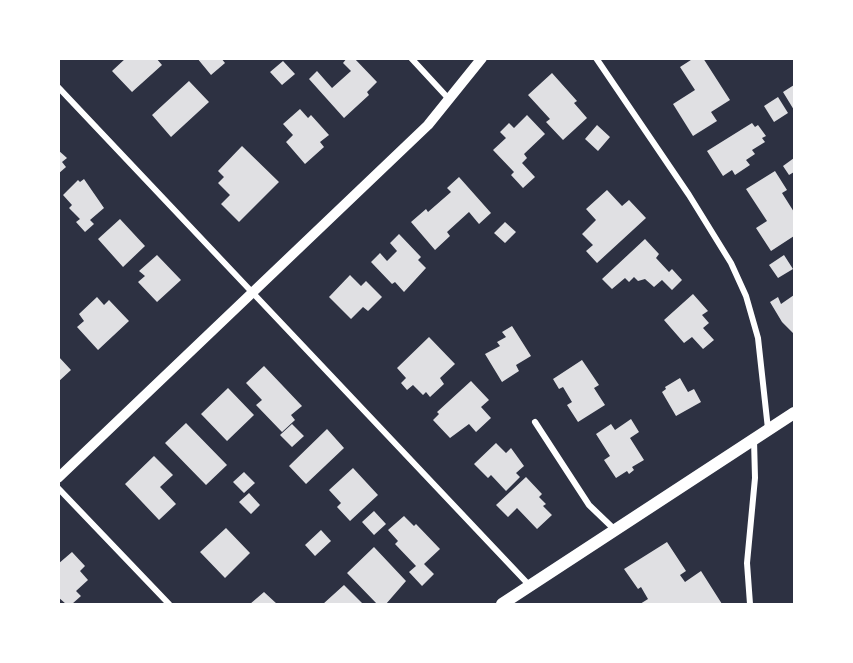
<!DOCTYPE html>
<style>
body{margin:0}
#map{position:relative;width:853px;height:663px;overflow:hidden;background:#2d3142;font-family:Raleway,sans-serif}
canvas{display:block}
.frame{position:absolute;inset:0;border:60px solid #fff;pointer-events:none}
</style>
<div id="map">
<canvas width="853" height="663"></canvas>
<div class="frame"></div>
</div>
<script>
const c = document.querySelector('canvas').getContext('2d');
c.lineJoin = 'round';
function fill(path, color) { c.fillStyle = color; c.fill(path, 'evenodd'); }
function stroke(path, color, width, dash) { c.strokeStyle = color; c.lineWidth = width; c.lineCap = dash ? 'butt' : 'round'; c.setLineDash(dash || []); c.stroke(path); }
fill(new Path2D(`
 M126 58H156L162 65 132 92 112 71Z
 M197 58H221L225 63 211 75Z
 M347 58H354L377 82 367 92 369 95 344 118 309 79 317 71 332 88 351 71 343 63Z
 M694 58H703L730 100 711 112 717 121 693 136 673 104 695 90 680 67Z
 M283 61 295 74 282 85 270 72Z
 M552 73 577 101 574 103 587 118 563 140 546 122 550 119 528 95Z
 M189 81 209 102 171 137 152 115Z
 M794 85V110L783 92Z
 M778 97 788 113 774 122 764 106Z
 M300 109 308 118 311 115 329 135 320 142 324 147 305 164 286 142 293 135 283 124Z
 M527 115 545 134 524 154 527 158 522 163 535 177 523 188 511 175 514 172 493 150 506 138 500 132 509 123 514 128Z
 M752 123 755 127 758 125 766 136 762 138 765 142 752 150 755 154 746 160 750 165 735 175 732 170 723 176 707 151Z
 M597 125 610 137 598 151 585 139Z
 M242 146 279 182 239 222 221 204 230 195 218 183 224 177 218 171Z
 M58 150 67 158 62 162 66 167 58 174Z
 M794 158V172L789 175 783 166Z
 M775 171 787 190 782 193 794 212V236L771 251 756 228 767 221 746 189Z
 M459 177 491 213 479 224 469 212 447 232 450 236 435 250 411 222 426 209 428 212 451 192 447 188Z
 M84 179 104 208 90 220 94 224 85 232 76 222 80 219 69 208 72 205 63 195 78 180 80 182Z
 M607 190 622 206 629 200 646 218 597 263 586 251 593 245 582 234 596 220 586 209Z
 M120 219 145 246 123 267 98 239Z
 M505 222 516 232 505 243 494 233Z
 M399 234 421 257 418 260 426 268 404 292 395 282 392 284 371 262 380 253 387 261 397 251 390 243Z
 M645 239 659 254 656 258 669 272 672 269 682 280 672 290 662 280 654 287 645 279 638 281 634 277 629 282 625 278 612 289 602 279Z
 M157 255 181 280 157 302 138 282 145 276 139 271Z
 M784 255 793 269 778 278 769 265Z
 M350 275 361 286 366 281 382 297 368 311 363 307 351 319 329 297Z
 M693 294 708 311 702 315 709 323 703 328 714 340 703 349 692 337 684 343 664 320Z
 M794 295V334L782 322 770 302 778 297 781 304Z
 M97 297 104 305 109 300 129 321 98 350 77 327 84 321 79 314Z
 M512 326 531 356 516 365 519 371 502 382 485 354 500 346 497 342 506 337 502 332Z
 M429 337 455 364 440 378 444 384 430 397 426 392 423 395 413 385 407 390 401 383 406 378 397 368Z
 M58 356 71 370 58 382Z
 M582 360 599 385 594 388 605 405 578 422 567 405 572 402 563 387 559 389 553 379Z
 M264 366 302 406 291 415 295 420 282 432 256 405 262 400 246 383Z
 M680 378 688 392 694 389 701 402 676 416 662 392 666 389 665 387Z
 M471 381 489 400 481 407 491 418 476 432 469 424 450 438 433 420 439 414 437 412Z
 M228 388 254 415 227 441 201 414Z
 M631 419 639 432 630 438 644 460 632 467 634 470 629 474 627 471 616 478 604 460 610 456 596 434 611 424 615 430Z
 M186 423 227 465 206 485 165 443Z
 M292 424 304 436 292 447 280 435Z
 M327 429 344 448 306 484 289 466Z
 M496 443 506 453 511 448 524 466 516 473 520 477 506 491 491 475 488 478 474 464Z
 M154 456 173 475 160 487 176 504 159 520 125 484Z
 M353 468 378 495 350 521 337 507 341 503 329 490Z
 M244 472 255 483 244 493 233 482Z
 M526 477 542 494 539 497 546 504 543 506 552 515 537 529 517 508 508 517 496 505Z
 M249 493 260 505 251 514 239 502Z
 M374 511 386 524 374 535 362 522Z
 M404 516 414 526 416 524 440 549 424 564 434 574 422 586 409 572 416 566 395 544 398 541 388 530Z
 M226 528 250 553 225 578 200 552Z
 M321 530 331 541 315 556 305 545Z
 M667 542 686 571 680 575 685 582 701 571 722 604H640L648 599 641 587 638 589 624 569Z
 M374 547 406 581 386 604H377L347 573Z
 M72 552 85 566 80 571 88 580 76 591 81 596 72 604H66L58 597V564Z
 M344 585 363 604H323Z
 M264 592 277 604H250Z`), '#e0e0e3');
stroke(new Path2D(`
 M411 58 448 98
 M596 58 689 195 731 263 746 296 758 338 768 429
 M58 87 530 586
 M535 422 589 505 614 529
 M58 488 169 604
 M750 604 747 563 755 478 754 440`), '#fff', 6);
stroke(new Path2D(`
 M58 478 428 125 482 58`), '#fff', 10);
stroke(new Path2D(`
 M502 604 794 413`), '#fff', 12);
</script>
